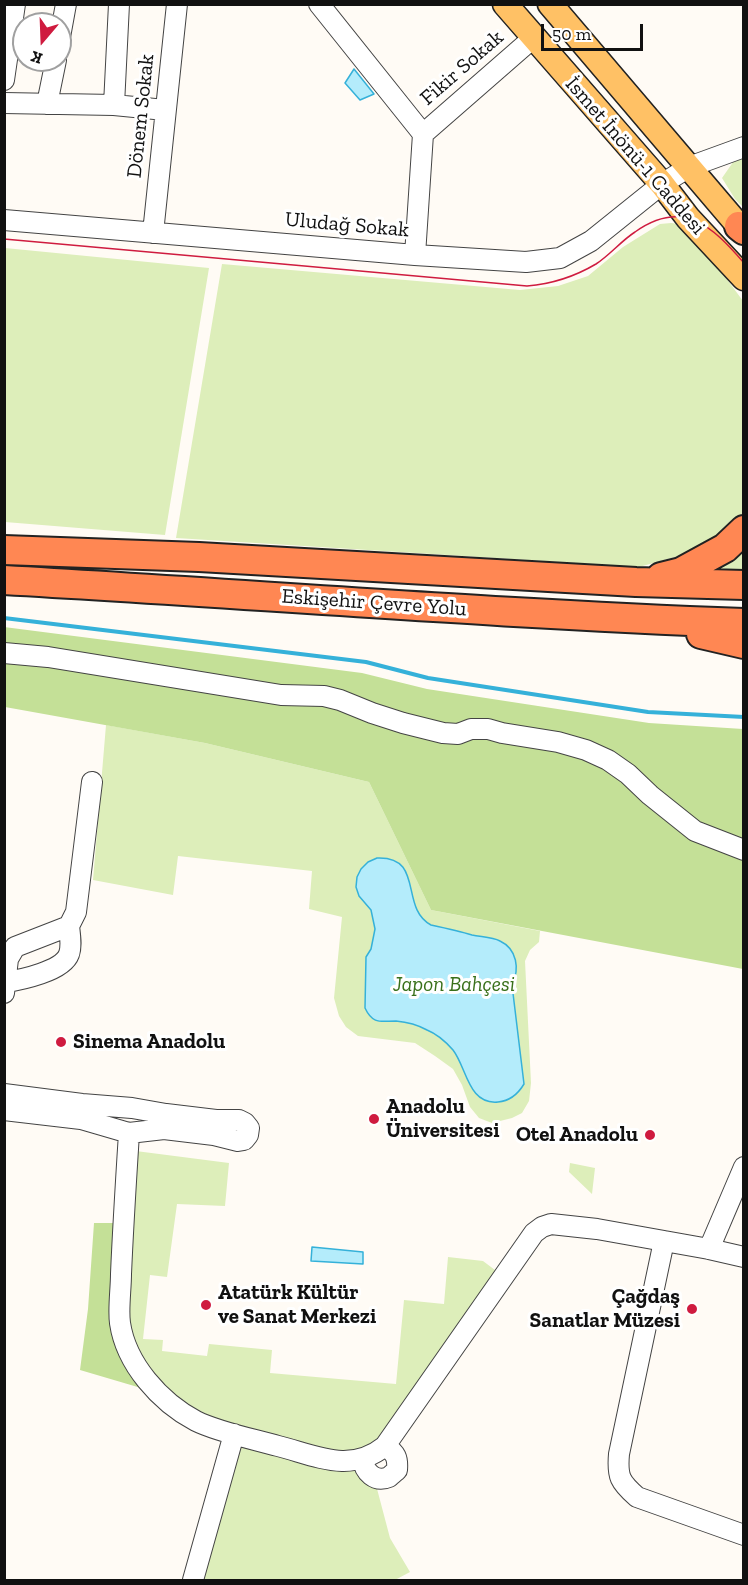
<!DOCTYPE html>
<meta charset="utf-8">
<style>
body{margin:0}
#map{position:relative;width:748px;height:1585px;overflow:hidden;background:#fffbf5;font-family:"Zilla Slab",serif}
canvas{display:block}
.frame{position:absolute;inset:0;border:6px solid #111;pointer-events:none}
.north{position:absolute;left:12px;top:12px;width:60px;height:60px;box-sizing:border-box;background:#fff;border:2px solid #a0a0a0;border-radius:50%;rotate:199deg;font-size:16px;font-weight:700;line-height:24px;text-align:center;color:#111}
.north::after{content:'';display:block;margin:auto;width:21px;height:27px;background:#cf1b3f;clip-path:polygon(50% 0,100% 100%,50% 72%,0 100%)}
.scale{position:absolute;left:541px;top:24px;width:102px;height:27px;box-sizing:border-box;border:3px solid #111;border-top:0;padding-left:8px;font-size:18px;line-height:21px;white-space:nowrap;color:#111;-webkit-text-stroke:4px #fff;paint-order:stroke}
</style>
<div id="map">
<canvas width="748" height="1585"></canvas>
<div class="frame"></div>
<div class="north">K</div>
<div class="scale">50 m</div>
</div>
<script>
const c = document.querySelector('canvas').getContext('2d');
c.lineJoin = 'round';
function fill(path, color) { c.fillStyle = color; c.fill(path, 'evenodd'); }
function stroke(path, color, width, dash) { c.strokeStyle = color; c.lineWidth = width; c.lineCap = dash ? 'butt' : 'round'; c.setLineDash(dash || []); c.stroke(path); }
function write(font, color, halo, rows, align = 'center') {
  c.font = font + ' "Zilla Slab",serif'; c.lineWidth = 6; c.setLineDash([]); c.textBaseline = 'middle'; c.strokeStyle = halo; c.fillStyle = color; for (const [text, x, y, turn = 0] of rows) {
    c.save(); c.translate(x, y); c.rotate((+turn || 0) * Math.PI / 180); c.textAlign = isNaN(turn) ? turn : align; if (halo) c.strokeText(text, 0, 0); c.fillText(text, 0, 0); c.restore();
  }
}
fill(new Path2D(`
 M743 153V207L735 199 722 178 738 155Z
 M671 223 680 224 695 236 743 301V513L716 539 682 555 639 567 176 538 222 264 520 290 558 286 588 276 623 247 660 224Z
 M5 248 209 268 165 535 5 522Z
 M743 539V575L705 572Z
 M106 725 205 743 369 782 431 910 540 931 539 942 530 950 525 961 531 1083 529 1101 522 1113 512 1118 492 1123 479 1118 470 1107 462 1085 453 1069 435 1056 415 1043 358 1036 346 1027 339 1016 334 998 342 917 309 909 312 871 178 856 173 895 93 880Z
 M128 1150 229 1163 225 1206 177 1204 167 1277 150 1275 143 1339 163 1340 162 1351 207 1356 209 1344 272 1350 270 1373 396 1384 404 1300 444 1304 448 1257 483 1261 503 1276 385 1446 345 1463 376 1485 390 1538 410 1572 395 1580H193L234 1434 182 1413 125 1341Z
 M570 1163 595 1168 592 1194 569 1172Z`), '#ddeeba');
fill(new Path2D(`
 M4 627 362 673 427 689 649 723 743 729V969L431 910 369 782 205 743 5 707Z
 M94 1223H116L109 1312C110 1344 125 1362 141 1388L80 1370 88 1309Z`), '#c4e097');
const water = new Path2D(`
 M354 69 374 94 360 100 345 83Z
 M377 858C425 856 399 908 431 925 445 928 459 931 472 935 481 937 492 937 500 941 517 949 520 969 512 985L524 1084C518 1094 510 1101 498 1102 468 1105 467 1068 453 1050 446 1042 437 1034 427 1030 418 1025 407 1022 396 1021 381 1021 373 1025 365 1008L366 957 371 949 375 929 371 910 359 896 356 887 357 877 361 869 368 862Z
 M312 1247 363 1252V1264L311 1261Z`);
fill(water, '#b4ecfb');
stroke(water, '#35b1d9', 1.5);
stroke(new Path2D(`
 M4 618 366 662 428 678 648 712 744 717`), '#35b1d9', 4);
const minor = new Path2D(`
 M119 4 114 105 165 110
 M319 4 423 134 415 255
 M60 37 66 4
 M4 80 15 4
 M4 103 114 105
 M47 104 56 60
 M423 134 533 38
 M4 220 415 255 526 262 560 258 591 241 662 184 689 167 744 147
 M153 233 177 4
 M4 653 48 657 281 695 324 696 340 700 372 713 403 723 443 733 458 734 471 729H488L502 733 558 742 586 750 608 760 628 774 650 795 695 831 744 850
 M5 982C21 980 63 971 69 954 72 946 70 935 69 926
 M4 993 8 959 15 947 69 926 76 912 92 782
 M4 1094 82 1104 132 1108 166 1114 216 1120H239L245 1123 249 1128 248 1135 244 1140 238 1141 214 1135 164 1129 129 1133 81 1119 4 1110
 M129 1133C126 1180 123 1227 121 1274 121 1289 118 1309 120 1323 126 1364 160 1402 196 1421 218 1432 253 1439 278 1446 317 1456 350 1474 385 1446L534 1233 542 1227 551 1224 597 1229 709 1249 744 1257
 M664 1241 619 1454C617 1477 620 1482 637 1497L744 1535
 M709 1249 744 1167
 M363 1459C364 1472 375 1483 389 1477 390 1476 396 1471 397 1470 398 1458 396 1453 385 1446
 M193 1580 234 1434`);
const major = new Path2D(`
 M505 4 662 184 688 218 744 278
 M550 4 744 232`);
const highway = new Path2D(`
 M739 226 744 230
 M4 550 199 557 636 582 744 585
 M661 577 681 572 725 548 744 530
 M4 580C251 594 497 614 744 623
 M701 634 744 644`);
stroke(minor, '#444', 22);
stroke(major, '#222', 27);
stroke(highway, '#222', 32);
stroke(minor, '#fff', 20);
stroke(major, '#ffc165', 24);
stroke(highway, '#ff8753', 28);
stroke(new Path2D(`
 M4 239 527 286C552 284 574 277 596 264 610 255 621 241 635 232 683 198 712 226 744 263`), '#cf1b3f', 1.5);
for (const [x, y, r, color] of [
 [61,1042,6,"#cf1b3f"],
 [374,1119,6,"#cf1b3f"],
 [650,1135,6,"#cf1b3f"],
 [206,1305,6,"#cf1b3f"],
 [692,1309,6,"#cf1b3f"]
]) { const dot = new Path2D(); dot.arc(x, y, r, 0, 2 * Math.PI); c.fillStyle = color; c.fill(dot); stroke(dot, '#fff', 2); }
write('21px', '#111', '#fff', [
 ["Fikir Sokak",462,68,-41],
 ["Dönem Sokak",141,116,-84],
 ["İsmet İnönü-1 Caddesi",635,156,49],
 ["Uludağ Sokak",347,225,5],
 ["Eskişehir Çevre Yolu",374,603,4]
]);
write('italic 21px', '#39701a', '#fff', [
 ["Japon Bahçesi",454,985]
]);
write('bold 21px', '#111', '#fff', [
 ["Sinema Anadolu",73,1042],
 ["Anadolu",386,1107],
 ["Üniversitesi",386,1131],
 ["Otel Anadolu",638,1135,"right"],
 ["Atatürk Kültür",218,1293],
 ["ve Sanat Merkezi",218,1317],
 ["Çağdaş",680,1297,"right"],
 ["Sanatlar Müzesi",680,1321,"right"]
], 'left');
</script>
